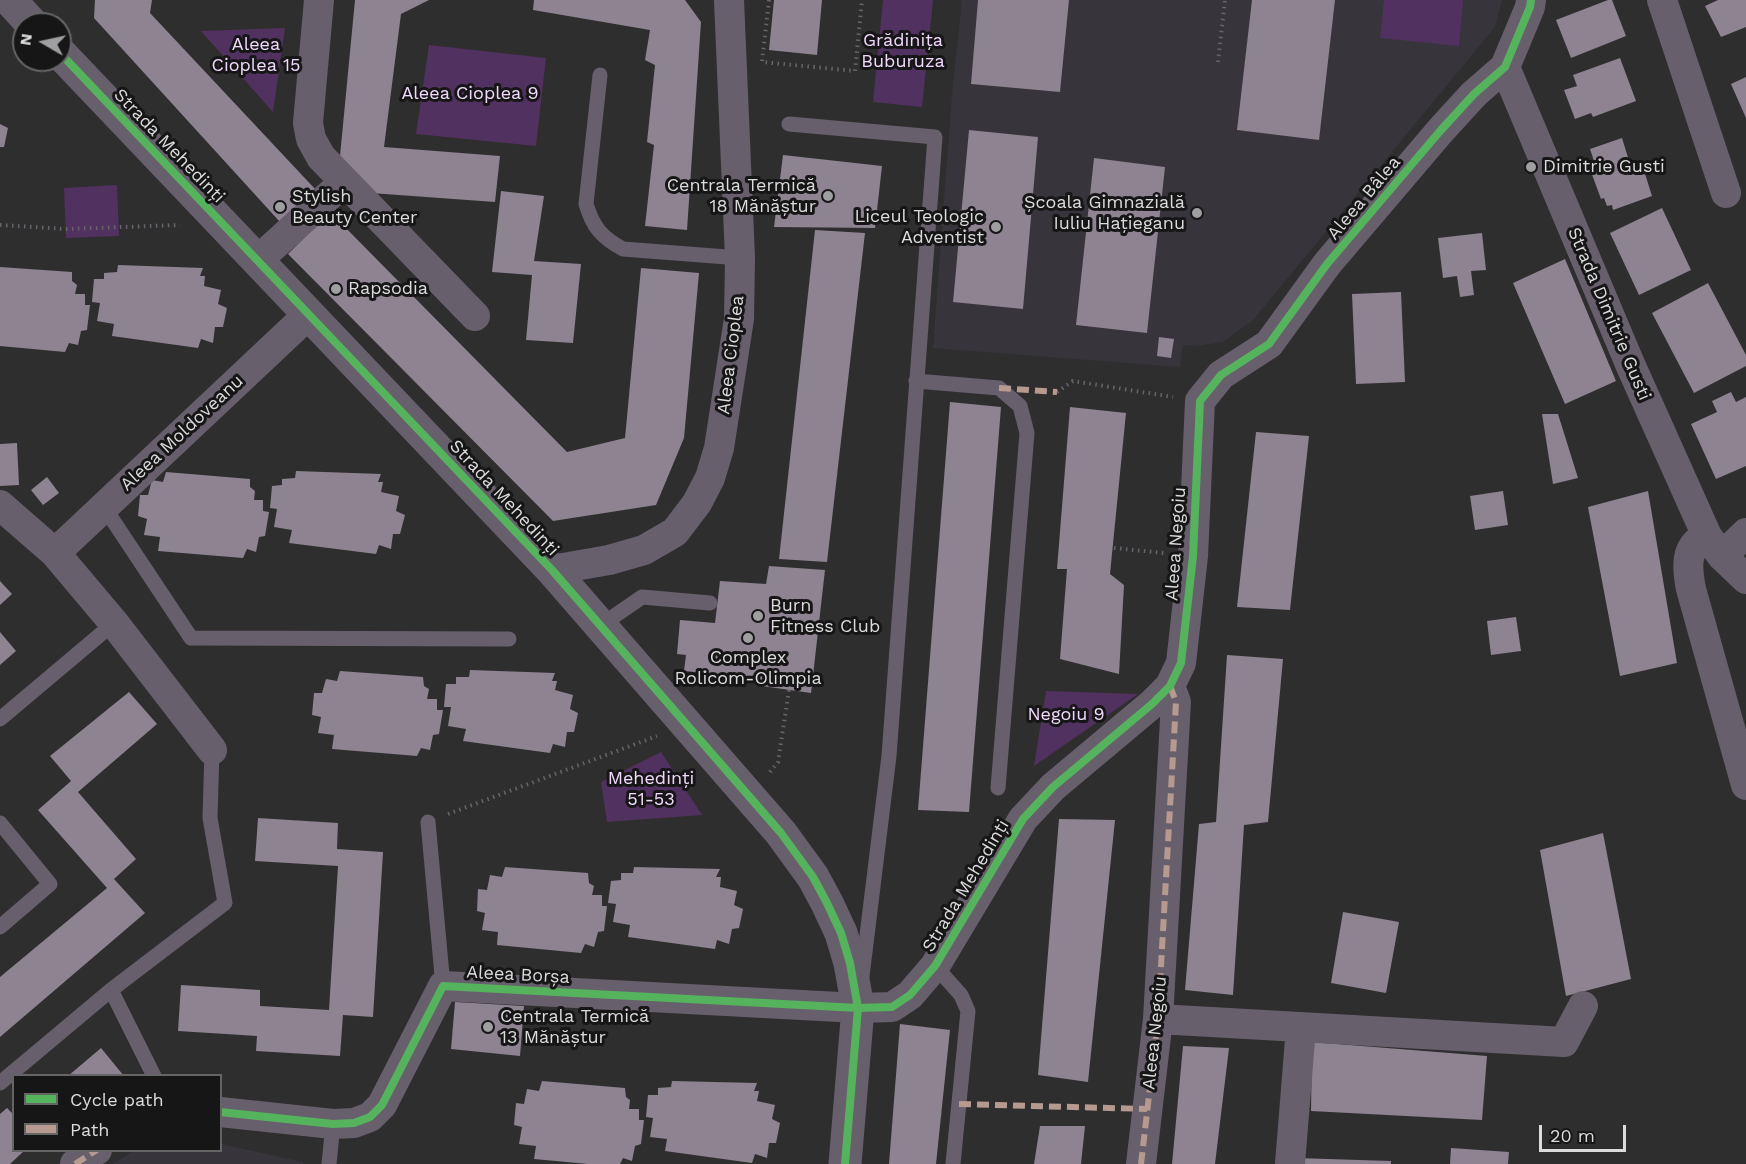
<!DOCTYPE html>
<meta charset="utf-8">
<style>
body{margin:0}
#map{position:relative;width:1746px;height:1164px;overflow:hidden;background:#2f2e2f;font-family:"Work Sans",sans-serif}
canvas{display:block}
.legend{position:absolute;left:12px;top:1074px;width:210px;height:78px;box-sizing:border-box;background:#171617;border:2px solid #666566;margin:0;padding:8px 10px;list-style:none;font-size:18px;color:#dcdbdd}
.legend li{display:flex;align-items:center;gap:12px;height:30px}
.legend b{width:30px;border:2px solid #666566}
.north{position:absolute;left:12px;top:12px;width:60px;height:60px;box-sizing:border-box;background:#171617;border:2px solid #666566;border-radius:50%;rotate:279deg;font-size:16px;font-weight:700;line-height:24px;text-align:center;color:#dcdbdd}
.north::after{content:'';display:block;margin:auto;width:21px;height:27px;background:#9f9ea0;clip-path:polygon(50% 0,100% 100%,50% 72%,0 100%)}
.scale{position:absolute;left:1539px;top:1125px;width:87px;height:27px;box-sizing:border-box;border:3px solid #dcdbdd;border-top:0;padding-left:8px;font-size:18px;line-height:21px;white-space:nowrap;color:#dcdbdd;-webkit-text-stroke:4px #171617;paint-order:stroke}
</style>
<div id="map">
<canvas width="1746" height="1164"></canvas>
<ul class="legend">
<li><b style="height:8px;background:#56b35d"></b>Cycle path</li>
<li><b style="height:8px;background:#b69a8f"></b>Path</li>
</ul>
<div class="north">N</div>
<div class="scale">20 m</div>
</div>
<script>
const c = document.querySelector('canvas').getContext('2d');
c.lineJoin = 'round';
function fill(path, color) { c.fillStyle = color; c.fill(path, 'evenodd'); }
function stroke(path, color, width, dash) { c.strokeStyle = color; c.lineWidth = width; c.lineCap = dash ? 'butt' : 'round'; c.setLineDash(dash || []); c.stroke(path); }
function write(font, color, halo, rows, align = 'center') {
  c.font = font + ' "Work Sans",sans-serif'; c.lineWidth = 6; c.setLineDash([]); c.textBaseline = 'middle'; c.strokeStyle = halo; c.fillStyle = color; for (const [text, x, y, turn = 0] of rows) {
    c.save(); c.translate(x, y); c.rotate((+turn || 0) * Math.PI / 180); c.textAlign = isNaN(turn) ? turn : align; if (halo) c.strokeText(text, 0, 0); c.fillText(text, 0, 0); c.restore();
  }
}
fill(new Path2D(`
 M962 0H1502L1495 27 1253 320 1223 342 1196 346 1183 345 1180 367 933 348 952 95Z
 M221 1144 303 1162V1164H112L134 1151 220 1150Z`), '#38343b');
fill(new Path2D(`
 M883 0H933L922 107 873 102Z
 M1384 0H1463L1459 46 1380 38Z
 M285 28 273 112 201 31Z
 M429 45 546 58 536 146 416 134Z
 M117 185 119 236 66 238 64 188Z
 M1046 691 1138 694 1034 766Z
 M661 752 702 815 607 822 601 782Z`), '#51315f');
fill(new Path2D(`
 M95 0H152L150 13 316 190 280 222 94 18Z
 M355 0H429L401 14 384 147 500 156 495 202 371 193 340 156Z
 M534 0H685L701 22 687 230 645 226 654 145 647 142 655 65 645 60 650 30 533 10Z
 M774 0H822L817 55 769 50Z
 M978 0H1069L1060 92 971 84Z
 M1252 0H1335L1319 140 1237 130Z
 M1608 0H1612L1626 36 1571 58 1556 20Z
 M1718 0H1746V27L1721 37 1705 6Z
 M1620 58 1636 101 1593 117 1591 113 1575 119 1564 90 1577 86 1573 75Z
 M1746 77V118L1731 84Z
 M0 124 8 128 4 147H0Z
 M969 130 1038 137 1023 309 953 302Z
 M1622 138 1630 164 1641 161 1652 196 1613 210 1612 205 1607 206 1604 198 1601 199 1590 169 1596 167 1590 149Z
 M783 155 882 166 875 228 774 227Z
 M1094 158 1165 167 1147 333 1076 325Z
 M501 191 544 196 534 261 581 264 573 343 526 340 532 275 492 272Z
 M1662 208 1691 270 1639 295 1610 233Z
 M330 212 567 452 625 438 641 268 699 273 684 438 656 505 553 521 288 254Z
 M815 230 865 233 827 562 779 559Z
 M1482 233 1486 270 1471 271 1474 295 1460 297 1457 276 1443 278 1438 238Z
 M1565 259 1616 381 1565 404 1513 283Z
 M118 265 203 268 200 276H205L204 286 221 290 218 304 227 308 223 327H215L213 343 201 339 198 348 112 336 114 324 97 321 100 303 92 302 94 279H104V273L117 272Z
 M0 267 72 272V281L77 285 75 294H85V305H90L87 330 81 331 78 345 69 343 65 352 0 346Z
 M1708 283 1746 355V366L1694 393 1652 313Z
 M1401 292 1405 382 1356 384 1352 294Z
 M1159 337 1174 339 1171 358 1157 356Z
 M1731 392 1736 402 1746 397V466L1716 479 1691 424 1717 412 1712 401Z
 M950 402 1001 407 969 812 918 810Z
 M1070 407 1126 413 1110 574 1124 585 1119 674 1060 659 1067 569H1057Z
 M1542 414H1558L1578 478 1553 484Z
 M1256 432 1309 436 1290 610 1237 607Z
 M17 443 19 485 0 486V444Z
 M296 471 381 474 378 482H383L381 492 399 496 396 511 405 515 400 534H393L391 549 379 545 376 554 289 543 292 530 274 527 277 509 270 508 272 486 282 485V479L295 478Z
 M166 472 250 479V487L255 491 254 500H263V511L269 512 265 536 259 537 256 552 247 549 243 558 158 551 160 537 144 535 147 519 138 516 140 495H148L152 480 163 482Z
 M47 477 59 493 43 505 31 490Z
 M1503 491 1508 525 1475 530 1470 496Z
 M1648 491 1677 663 1620 676 1588 507Z
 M769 566 825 570 811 693 755 685 757 678 684 671 686 655 677 654 680 620 715 623 720 581 766 584Z
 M0 581 12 594 0 605Z
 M1516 617 1521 651 1491 655 1487 621Z
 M0 632 16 651 0 665Z
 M1227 655 1283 659 1268 822 1244 825 1233 995 1185 990 1199 824 1216 822Z
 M470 670 555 673 552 681H557L555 690 573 695 570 709 578 713 574 732H567L565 747 553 744 550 753 463 741 466 729 448 726 451 707H444L446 684H456V677H469Z
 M340 671 423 677 424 686 429 689 427 699H437V710H443L439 734 433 735 430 750 421 748 417 756 332 749 334 735 318 733 321 717 312 715 314 693H322L326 679 337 681Z
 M129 692 157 724 78 792 136 859 114 879 145 913 0 1037V977L107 888 38 810 71 781 50 756Z
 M258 818 338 823 337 849 383 852 373 1017 343 1015 340 1056 256 1051 257 1036 178 1031 181 985 260 990V1006L329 1010 338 866 255 861Z
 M1059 819 1115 820 1088 1082 1038 1075Z
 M1603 833 1631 979 1566 996 1540 850Z
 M505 867 588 873 589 883 594 886 592 895H602V906H607L604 931 598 932 594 947 585 944 581 953 497 945 498 932 482 930 485 913 477 911 478 889 487 890 490 875 502 877Z
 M634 867 720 869 716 877H721L720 887 737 891 734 905 743 909 739 928 732 929 729 944 717 940 715 949 628 937 630 925 613 922 616 904 608 903 611 881 621 880V873H633Z
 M1343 912 1399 922 1386 993 1331 983Z
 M455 1002 524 1006 520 1056 451 1049Z
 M900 1024 950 1030 936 1164H889Z
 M1312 1042 1487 1056 1482 1120 1311 1111Z
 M1183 1046 1229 1048 1215 1164H1172Z
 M101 1048 124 1076H68Z
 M542 1081 625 1088 626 1097 630 1100 629 1109H639V1120H644L641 1144 635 1146 632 1161 623 1158 620 1164H588L534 1159 536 1146 519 1144 522 1127 514 1125 516 1103 524 1104 527 1089 539 1091Z
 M672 1081 757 1083 754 1091H759L757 1101 775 1105 772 1119 780 1123 776 1143H769L767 1158 755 1154 752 1163 665 1151 667 1139 650 1137 653 1118 646 1117 648 1095H658V1088L671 1087Z
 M7 1108 14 1115V1150H25L10 1164H0V1114Z
 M1040 1126H1085L1081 1164H1034Z
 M1451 1148 1509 1152 1508 1164H1450Z
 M1296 1158 1391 1161V1164H1295Z`), '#8d8391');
stroke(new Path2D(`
 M769 0 762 62 855 71 862 0
 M1218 62 1225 0
 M0 225 66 229 180 225
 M1057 392 1073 381 1173 397
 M1114 548 1164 553
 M770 772 778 762 789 690
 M448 814 657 736`), '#69646b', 4, [1.5, 4.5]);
stroke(new Path2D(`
 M600 75 586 204C593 227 601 237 623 249L740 258
 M789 124 935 137 889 756 862 976
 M916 381 999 388 1020 406 1027 433 998 788
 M104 507 191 638 509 639
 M600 626 642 597 710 603
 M0 719 114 623
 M428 822 443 986
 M0 823 50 884 0 927
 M935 966 961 995 968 1011 953 1164
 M154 1076 111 990 225 903 210 818 212 750
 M0 1083 111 990
 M329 1164 333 1124`), '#685f6c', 15);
stroke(new Path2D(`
 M319 0 308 123 311 139 321 157 475 316
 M1662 0 1726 193
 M1505 67 1630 364 1707 536 1722 556 1746 579
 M258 260 344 182
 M0 505 55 553 114 623 212 750
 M1707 536C1684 546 1687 568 1691 589L1746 785
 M55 553 309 314
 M1722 556 1746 533
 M552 570 609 560 644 550 675 532 697 503 710 478 719 448 739 319 740 258 729 0
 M1158 1019 1564 1042 1583 1006
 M220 1112 333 1124 354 1123 370 1117 382 1105 443 986 858 1008 892 1007 910 995 935 966 1023 819 1053 787 1152 704 1170 686 1181 663 1193 556 1200 401 1221 375 1269 344 1327 264 1441 130 1474 94 1505 67 1530 7 1531 0
 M75 1164 97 1150
 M1141 1164 1158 1019 1176 702 1170 686
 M1290 1164 1301 1027`), '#685f6c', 30);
stroke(new Path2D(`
 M10 0 32 24
 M60 53 552 570 781 833 813 877 827 903 841 933 850 963 858 1008 845 1164`), '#685f6c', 33);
stroke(new Path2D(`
 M999 388 1057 392
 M959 1104 1147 1109
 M75 1164 97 1150
 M1141 1164 1158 1019 1176 702 1170 686`), '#b69a8f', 6, [12, 6]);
stroke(new Path2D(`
 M60 53 552 570 781 833 813 877 827 903 841 933 850 963 858 1008 845 1164
 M220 1112 333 1124 354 1123 370 1117 382 1105 443 986 858 1008 892 1007 910 995 935 966 1023 819 1053 787 1152 704 1170 686 1181 663 1193 556 1200 401 1221 375 1269 344 1327 264 1441 130 1474 94 1505 67 1530 7 1531 0`), '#56b35d', 8);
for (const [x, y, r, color] of [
 [1531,167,6,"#9f9ea0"],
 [828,196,6,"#9f9ea0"],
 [280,207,6,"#9f9ea0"],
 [1197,213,6,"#9f9ea0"],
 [996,227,6,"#9f9ea0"],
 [336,289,6,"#9f9ea0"],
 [758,616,6,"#9f9ea0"],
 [748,638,6,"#9f9ea0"],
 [488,1027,6,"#9f9ea0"]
]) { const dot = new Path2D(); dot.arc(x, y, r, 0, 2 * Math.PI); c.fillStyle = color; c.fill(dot); stroke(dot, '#171617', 2); }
write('18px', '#f1d9fd', '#171617', [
 ["Grădinița",903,41],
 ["Buburuza",903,62],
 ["Aleea",256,45],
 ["Cioplea 15",256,66],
 ["Aleea Cioplea 9",470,94],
 ["Negoiu 9",1066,715],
 ["Mehedinți",651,779],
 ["51-53",651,800]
]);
write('18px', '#dcdbdd', '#171617', [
 ["Strada Mehedinți",169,146,46],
 ["Aleea Bâlea",1364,198,-50],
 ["Strada Dimitrie Gusti",1609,314,67],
 ["Aleea Cioplea",731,355,-83],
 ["Aleea Moldoveanu",182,433,-43],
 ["Strada Mehedinți",504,498,47],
 ["Aleea Negoiu",1176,544,-86],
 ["Strada Mehedinți",966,886,-59],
 ["Aleea Borșa",518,975,3],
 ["Aleea Negoiu",1155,1033,-84]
]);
write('18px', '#dcdbdd', '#171617', [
 ["Dimitrie Gusti",1543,167],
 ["Centrala Termică",816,186,"right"],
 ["18 Mănăștur",816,207,"right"],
 ["Stylish",292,197],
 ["Beauty Center",292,218],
 ["Școala Gimnazială",1185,203,"right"],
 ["Iuliu Hațieganu",1185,224,"right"],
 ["Liceul Teologic",984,217,"right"],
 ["Adventist",984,238,"right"],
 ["Rapsodia",348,289],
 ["Burn",770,606],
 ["Fitness Club",770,627],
 ["Complex",748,658,"center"],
 ["Rolicom-Olimpia",748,679,"center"],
 ["Centrala Termică",500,1017],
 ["13 Mănăștur",500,1038]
], 'left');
</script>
